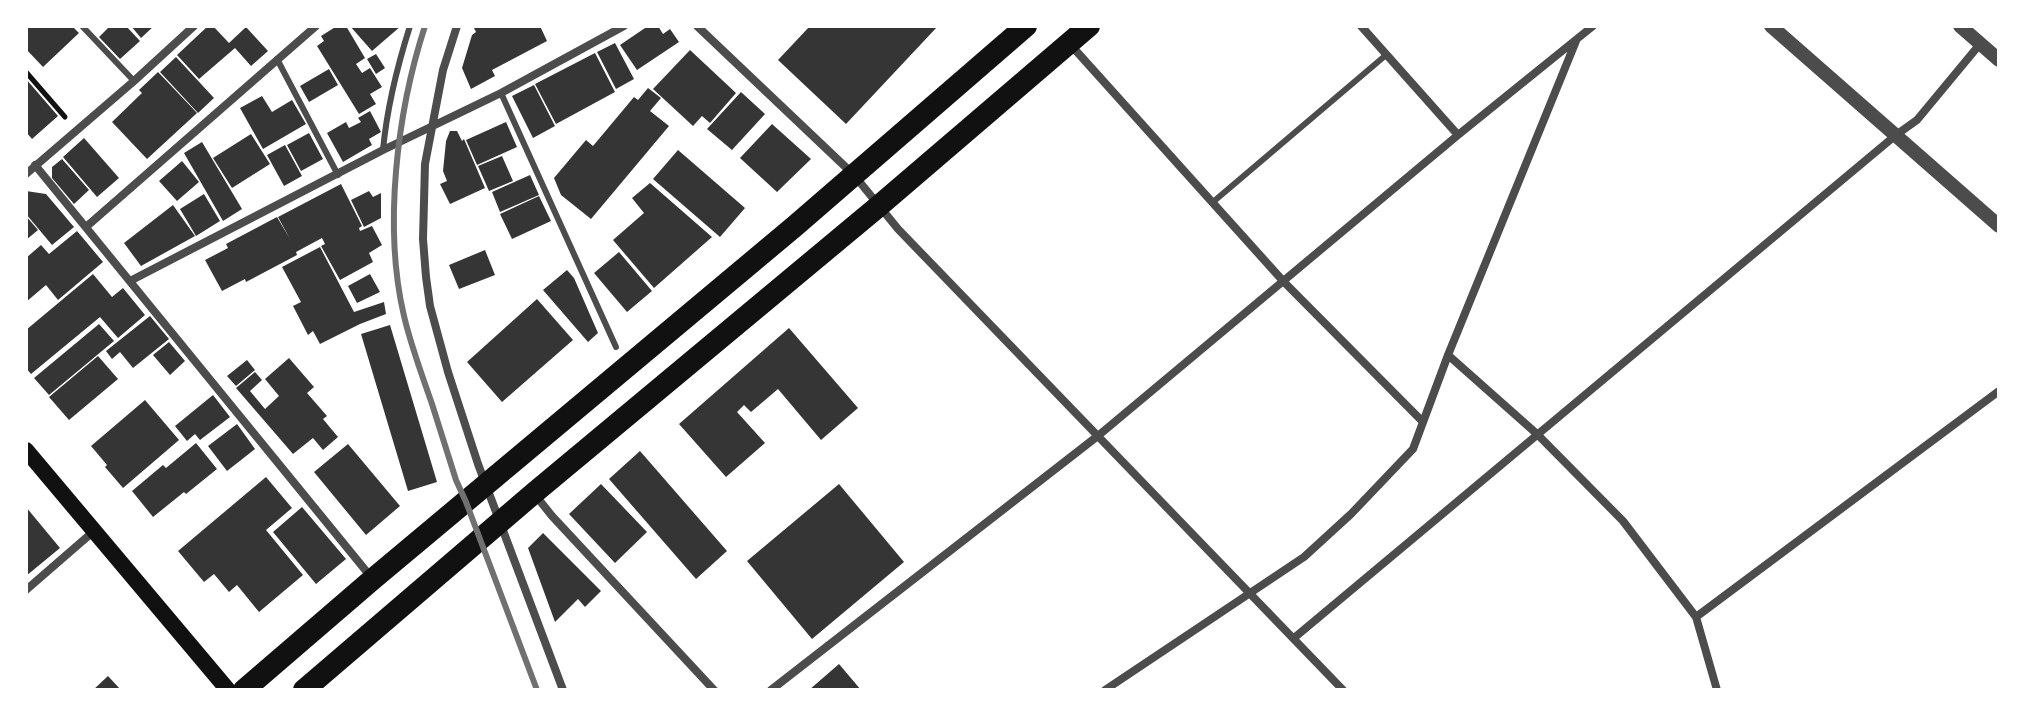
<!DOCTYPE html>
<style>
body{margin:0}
#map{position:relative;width:2025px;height:716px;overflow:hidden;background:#fff;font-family:Lora,serif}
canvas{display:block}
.frame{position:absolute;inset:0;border:28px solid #fff;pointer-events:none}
</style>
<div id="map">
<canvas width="2025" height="716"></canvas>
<div class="frame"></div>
</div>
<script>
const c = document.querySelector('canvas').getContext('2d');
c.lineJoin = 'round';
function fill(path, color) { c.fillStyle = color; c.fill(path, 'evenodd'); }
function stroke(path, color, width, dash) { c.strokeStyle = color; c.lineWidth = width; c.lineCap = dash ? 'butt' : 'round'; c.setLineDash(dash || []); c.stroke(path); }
fill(new Path2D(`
 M26 26H72L79 33 43 67 26 49Z
 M110 26H126L140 41 120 59 99 37Z
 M131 26H154L141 38Z
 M208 26H213L229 43 246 27 268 51 251 66 235 48 199 79 177 55Z
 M337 26H346L365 58 356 64 362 73 370 68 382 87 370 94 376 104 359 114 317 46 324 41 321 36Z
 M350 26H401L372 51Z
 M473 26H540L547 41 492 70 495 76 471 89 462 68 472 35 476 32Z
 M648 26H658L663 34 670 29 679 42 637 70 620 45Z
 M810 26H938L846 124 778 60Z
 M615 43 634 79 616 89 597 52Z
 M690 50 736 93 710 123 702 116 693 126 653 89Z
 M595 53 615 92 556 124 535 84Z
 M376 54 385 68 376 74 367 59Z
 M176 57 214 98 198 113 160 72Z
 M329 69 338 85 309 102 300 86Z
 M158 72 197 113 147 159 112 122 142 93 139 90Z
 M26 79 58 116 32 139 26 132Z
 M534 85 555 126 533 138 512 96Z
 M648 88 661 98 650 111 669 126 591 219 561 195 554 178 586 140 593 146 634 97 638 100Z
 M741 92 765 114 732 150 707 129Z
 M262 96 272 112 292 100 306 124 263 149 240 108Z
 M370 111 381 132 369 139 372 145 343 162 327 133 346 122 349 128 361 122 358 118Z
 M506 122 517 147 477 165 466 140Z
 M772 124 811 159 777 192 740 158Z
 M450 131H457L462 141 464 139 485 188 450 204 440 184 447 181 443 171 446 141Z
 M309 133 323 159 301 171 287 145Z
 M251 134 270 164 232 188 213 158Z
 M84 138 119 178 97 197 63 157Z
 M202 142 242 209 223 221 184 153Z
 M285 145 302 176 284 186 267 155Z
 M678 150 745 208 720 237 653 179Z
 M502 156 513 181 489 191 478 166Z
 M62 159 89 190 74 204 52 178V167Z
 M182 161 199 182 177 201 159 181Z
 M530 175 539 195 500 212 492 192Z
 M650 183 712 237 654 288 613 240 644 213 632 198Z
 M341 184 362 226 359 228 360 231 372 226 382 245 369 253 373 262 340 280 321 246 325 244 322 238 296 252 297 255 246 282 245 279 222 291 205 260 228 248 226 244 277 217 290 239 278 217Z
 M26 191 46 194 74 227 52 245 26 214Z
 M369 191 373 197 381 193V218L364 227 351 200Z
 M204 194 220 221 196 236 180 209Z
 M539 196 551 221 512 239 500 214Z
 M173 205 195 236 141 266 124 243Z
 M26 216 38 230 26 240Z
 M77 231 103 262 58 300 46 285 26 302V258L41 245 49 254Z
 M320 247 354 312 384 302 386 314 360 324 320 344 313 331 308 335 293 306 301 302 282 267Z
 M485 250 495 275 459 289 449 265Z
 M619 252 652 291 627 312 594 273Z
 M567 270 574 278 598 333 588 342 543 290Z
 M93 274 112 297 123 288 145 315 118 338 100 317 31 374 26 368V330Z
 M370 274 380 292 357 303 348 286Z
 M537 299 573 340 502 402 467 362Z
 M150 316 169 339 133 368 120 352 112 359 106 351Z
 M99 324 114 341 49 395 34 378Z
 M390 325 437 482 408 491 361 334Z
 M789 328 858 408 821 440 778 389 751 412 744 405 737 412 765 443 726 477 679 424Z
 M169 342 185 361 170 375 153 355Z
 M98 356 118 379 69 420 49 397Z
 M289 358 314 387 307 393 327 416 323 419 338 437 323 450 313 438 293 454 236 388 255 372 262 380 250 391 265 409 279 396 265 379Z
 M247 360 255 370 236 386 227 376Z
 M213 395 230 417 200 440 195 434 187 441 175 426Z
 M145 400 179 440 123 488 105 467 107 465 91 446Z
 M237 424 255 449 227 471 208 446Z
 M196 443 217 469 186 494 184 492 153 517 132 491 163 465 166 468Z
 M348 444 400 506 366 535 314 472Z
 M640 451 727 551 696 579 609 479Z
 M266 477 292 508 266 530 303 575 259 612 237 585 229 592 214 574 204 582 178 551Z
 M601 484 647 532 615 563 569 514Z
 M839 484 904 562 812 639 747 561Z
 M26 507 60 548 26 576Z
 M302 507 346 559 316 584 273 532Z
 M543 533 601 591 585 607 578 599 555 622 528 548Z
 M839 664 861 690H809Z
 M108 676 121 690H93Z`), '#353535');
stroke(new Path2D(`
 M26 72 65 117`), '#111', 5);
stroke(new Path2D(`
 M82 26 134 81
 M277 59 338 175
 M501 93 616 347
 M383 150C387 107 397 67 410 26
 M1213 202 1386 55`), '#4c4c4c', 6);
stroke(new Path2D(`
 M457 26 443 70 425 164 423 239 426 277 430 306 448 372 478 464 563 690
 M697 26 854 175 898 229 1343 690
 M1361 26 1458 135
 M1069 43 1284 282 1423 422
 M35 165 371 577
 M26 174 134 81 194 26
 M86 227 316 26
 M130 281 383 150 501 93 624 26
 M1448 355 1537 434 1623 521 1696 617 1717 690
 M536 496 552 516 714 690
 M26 590 94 531
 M1696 617 1999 391
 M1294 638 1896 135 1917 120 1980 44
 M771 690 1099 435 1458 135 1593 26
 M1105 690 1304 557 1351 514 1413 449 1448 355 1576 41`), '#4c4c4c', 8);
stroke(new Path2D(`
 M1771 26 1999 226
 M1960 26 1999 60`), '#4c4c4c', 14);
stroke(new Path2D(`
 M26 450 228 690`), '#111', 16);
stroke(new Path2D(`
 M244 690 373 579 795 226 1026 26
 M304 690 534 493 880 205 1089 26`), '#111', 22);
stroke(new Path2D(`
 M425 26C397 112 383 227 404 316 411 346 422 375 432 404 440 429 448 455 456 480L466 502 537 690`), '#707070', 6);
</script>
